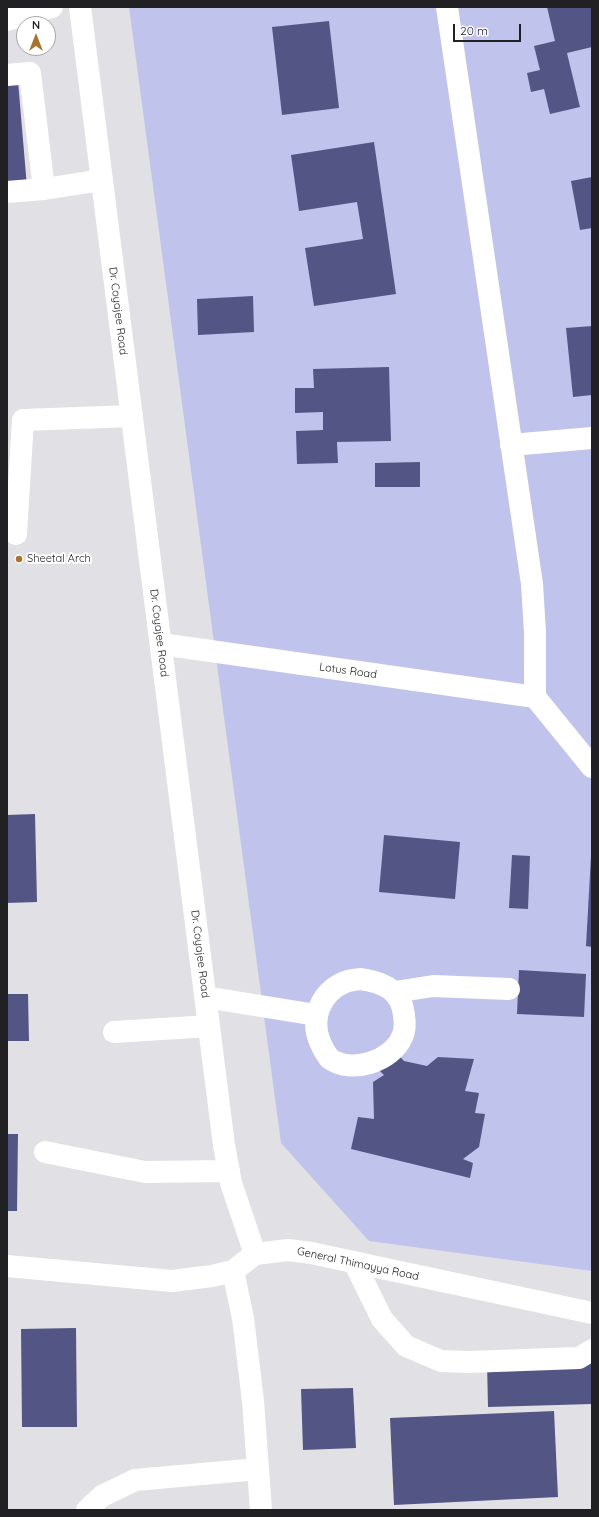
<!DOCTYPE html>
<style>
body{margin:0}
#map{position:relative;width:599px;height:1517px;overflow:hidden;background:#e0e0e5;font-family:Quicksand,sans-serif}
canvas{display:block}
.frame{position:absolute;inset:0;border:8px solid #212123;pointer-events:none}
.north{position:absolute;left:16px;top:16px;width:40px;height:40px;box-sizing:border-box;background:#fff;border:1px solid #a6a6a7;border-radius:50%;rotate:0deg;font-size:11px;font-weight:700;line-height:16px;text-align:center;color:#212123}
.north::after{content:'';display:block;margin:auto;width:14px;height:18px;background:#a8742d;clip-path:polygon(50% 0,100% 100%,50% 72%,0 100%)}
.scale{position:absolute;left:453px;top:24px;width:68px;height:18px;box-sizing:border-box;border:2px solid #212123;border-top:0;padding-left:5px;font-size:12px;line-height:14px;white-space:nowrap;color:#212123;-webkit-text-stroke:3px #fff;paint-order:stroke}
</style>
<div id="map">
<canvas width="599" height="1517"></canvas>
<div class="frame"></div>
<div class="north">N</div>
<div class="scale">20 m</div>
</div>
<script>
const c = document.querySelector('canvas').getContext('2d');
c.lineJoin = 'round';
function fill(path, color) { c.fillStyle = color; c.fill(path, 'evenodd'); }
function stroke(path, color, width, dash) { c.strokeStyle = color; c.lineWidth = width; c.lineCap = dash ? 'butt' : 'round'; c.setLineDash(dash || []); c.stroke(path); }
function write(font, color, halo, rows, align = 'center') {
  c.font = font + ' Quicksand,sans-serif'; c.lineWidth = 4; c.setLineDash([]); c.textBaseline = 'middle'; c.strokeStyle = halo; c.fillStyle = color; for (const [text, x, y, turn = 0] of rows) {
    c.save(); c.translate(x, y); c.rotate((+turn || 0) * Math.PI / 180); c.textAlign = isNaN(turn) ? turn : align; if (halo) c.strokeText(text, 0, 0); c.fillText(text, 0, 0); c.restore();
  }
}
fill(new Path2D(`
 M129 7H592V1271L369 1241 281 1143Z`), '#c0c3eb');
fill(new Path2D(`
 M547 7H592V47L567 53 580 107 550 114 544 89 531 92 527 73 540 70 534 46 555 41Z
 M329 21 339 108 282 115 272 27Z
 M18 81 27 187 7 189V82Z
 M374 142 396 294 314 306 305 248 363 239 357 202 299 211 291 155Z
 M592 177V228L580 230 571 181Z
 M253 296 254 332 198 335 197 299Z
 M592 326V395L573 397 566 328Z
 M389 367 391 441 337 442 338 463 297 464 296 431 323 430V412L295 413V388H314L313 369Z
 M420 462V487H375V463Z
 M35 814 37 902 7 903V815Z
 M384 835 460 842 455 899 379 892Z
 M512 855 530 856 528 909 509 908Z
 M591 856H592V947L586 946Z
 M519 970 586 974 584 1017 517 1014Z
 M7 994H28L29 1041H7Z
 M395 1051 404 1061 427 1066 438 1057 474 1059 465 1091 479 1093 475 1113 485 1114 479 1147 463 1159 473 1163 470 1178 351 1149 358 1117 374 1119 373 1082 384 1075 375 1066Z
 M7 1134H18L17 1211H7Z
 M76 1328 77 1427H22L21 1329Z
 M592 1359V1404L488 1407 487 1362Z
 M353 1388 356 1448 303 1450 301 1389Z
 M554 1411 558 1497 394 1505 390 1418Z`), '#535584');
stroke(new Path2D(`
 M80 7 224 1145 231 1183 255 1254
 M447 7 532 584 535 632V697L592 767
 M7 20 52 7
 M7 75 30 73 44 189
 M7 192 44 189 102 180
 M511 445 592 438
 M16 534 23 420 132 416
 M161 644 535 697
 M360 979C383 982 402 990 404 1016 405 1022 405 1031 402 1037 392 1061 351 1075 329 1058 326 1054 322 1047 320 1042 310 1018 321 992 345 982 350 980 355 980 360 979Z
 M395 992 433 986 509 989
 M205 997 316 1015
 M114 1032 209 1026
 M45 1152 145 1172 229 1171
 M354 1262 382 1319 406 1346 441 1361 469 1362 579 1358 592 1350
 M7 1266 172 1281 212 1276 233 1271 255 1254 288 1250 311 1253 592 1313
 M233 1271 243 1318 253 1401 261 1510
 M87 1510 102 1496 135 1480 258 1469`), '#fff', 22);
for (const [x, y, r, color] of [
 [19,559,4,"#a8742d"]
]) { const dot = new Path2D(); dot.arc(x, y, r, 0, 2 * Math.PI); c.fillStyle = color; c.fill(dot); stroke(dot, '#fff', 1.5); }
write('11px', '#212123', '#fff', [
 ["Dr. Coyajee Road",118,311,83],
 ["Dr. Coyajee Road",159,633,83],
 ["Lotus Road",348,671,8],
 ["Dr. Coyajee Road",200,954,83],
 ["General Thimayya Road",358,1264,12]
]);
write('11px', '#212123', '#fff', [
 ["Sheetal Arch",27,559]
], 'left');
</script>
